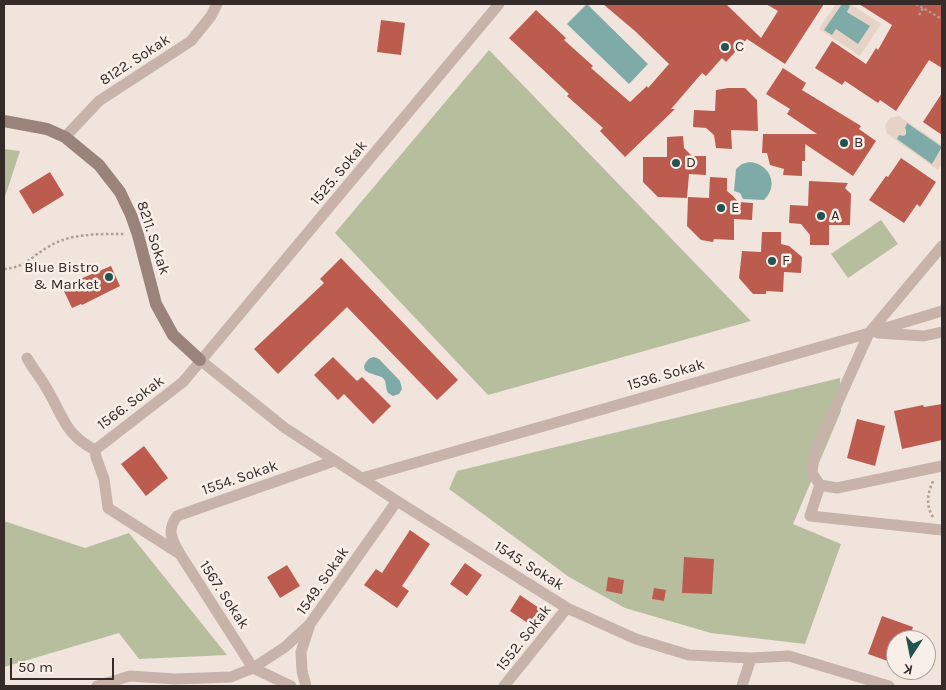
<!DOCTYPE html>
<style>
body{margin:0}
#map{position:relative;width:946px;height:690px;overflow:hidden;background:#f0e4dd;font-family:Karla,sans-serif}
canvas{display:block}
.frame{position:absolute;inset:0;border:5px solid #352b29;pointer-events:none}
.north{position:absolute;left:886px;top:630px;width:50px;height:50px;box-sizing:border-box;background:#f8efe9;border:1px solid #aaa19c;border-radius:50%;rotate:191deg;font-size:14px;font-weight:700;line-height:20px;text-align:center;color:#352b29}
.north::after{content:'';display:block;margin:auto;width:18px;height:22px;background:#225350;clip-path:polygon(50% 0,100% 100%,50% 72%,0 100%)}
.scale{position:absolute;left:10px;top:658px;width:104px;height:22px;box-sizing:border-box;border:2px solid #352b29;border-top:0;padding-left:6px;font-size:15px;line-height:18px;white-space:nowrap;color:#352b29;-webkit-text-stroke:4px #f8efe9;paint-order:stroke}
</style>
<div id="map">
<canvas width="946" height="690"></canvas>
<div class="frame"></div>
<div class="north">K</div>
<div class="scale">50 m</div>
</div>
<script>
const c = document.querySelector('canvas').getContext('2d');
c.lineJoin = 'round';
function fill(path, color) { c.fillStyle = color; c.fill(path, 'evenodd'); }
function stroke(path, color, width, dash) { c.strokeStyle = color; c.lineWidth = width; c.lineCap = dash ? 'butt' : 'round'; c.setLineDash(dash || []); c.stroke(path); }
function write(font, color, halo, rows, align = 'center') {
  c.font = font + ' Karla,sans-serif'; c.lineWidth = 5; c.setLineDash([]); c.textBaseline = 'middle'; c.strokeStyle = halo; c.fillStyle = color; for (const [text, x, y, turn = 0] of rows) {
    c.save(); c.translate(x, y); c.rotate((+turn || 0) * Math.PI / 180); c.textAlign = isNaN(turn) ? turn : align; if (halo) c.strokeText(text, 0, 0); c.fillText(text, 0, 0); c.restore();
  }
}
fill(new Path2D(`
 M489 50 751 321 488 395 335 233Z
 M4 149 20 151 4 200Z
 M881 220 898 244 848 278 831 254Z
 M840 378 841 411 793 524 841 544 805 644 711 633 625 608 569 577 449 489 457 471Z
 M4 521 85 548 129 533 227 655 139 659 119 633 4 667Z`), '#b7be9e');
fill(new Path2D(`
 M836 4H842L825 29 832 34 835 29 869 26 847 11 850 6 847 4H851L881 24 860 56 819 29Z
 M899 116 942 145V147L908 124 905 127 906 134 904 136 899 135 932 163 942 149V164L938 170 887 134 885 126 887 122 890 118Z`), '#e7d3c5');
fill(new Path2D(`
 M587 4 648 64 629 84 567 24Z
 M842 4H847L850 6 847 12 870 26 858 44 836 29 832 35 824 30Z
 M907 123 942 147 932 164 897 139 899 135 904 136 906 134V130L905 128Z
 M749 162C769 163 780 185 764 200L743 199 740 193 734 191 736 169 742 164Z
 M374 357 379 359 400 381 402 389 399 394 393 396 388 393C385 388 387 382 383 378 379 374 356 374 367 361 369 358 371 358 374 357Z`), '#7eaba7');
fill(new Path2D(`
 M603 4H726L761 38 778 11 766 4H824L785 64 747 39 726 62 722 58 706 76 702 73 671 109H675L625 157 600 131 603 128 567 96 569 94 509 38 536 10 566 38 564 40 593 66 591 68 630 102 647 86 648 88 669 64 635 31Z
 M859 4H942V68L929 60 896 111 880 100 878 103 845 81 842 85 815 68 832 41 866 64 876 48 878 50 892 25Z
 M381 20 405 23 401 55 377 52Z
 M783 68 806 83 802 90 861 126 859 129 876 141 853 176 805 144V161H802V176L783 175 784 169 770 165 767 153H762L763 134H817L787 114 790 109 766 94Z
 M728 88H745L757 100 758 131 731 130 732 149 716 148 714 135 706 128 693 127 694 110 715 111 716 90Z
 M942 93V135L923 122Z
 M683 136 684 148 692 156H706V175L689 174 687 198 658 197 643 182V157H667V137Z
 M901 158 936 182 920 207 917 204 904 223 869 200 886 176 888 177Z
 M50 172 64 195 33 214 19 191Z
 M710 177 727 178V191L733 196 738 202 753 203 752 220 734 219V240L714 239 713 242 701 240 687 226 688 197 709 198Z
 M809 181 848 183 845 188 851 194 850 225H829V245H810V235L801 224 789 223 790 205 808 206Z
 M762 232H781V244L789 246 802 257 801 273 784 272 783 292 766 291V294H753L739 278 742 251 761 252Z
 M341 258 458 380 437 400 347 307 278 374 254 349 324 283 320 279Z
 M111 266 120 286 82 305 81 304 72 308 63 289 74 284 73 282Z
 M333 357 357 381 362 377 391 406 373 424 344 394 338 400 314 375Z
 M942 404V440L902 449 894 411 923 405 924 407Z
 M857 419 885 426 875 466 847 458Z
 M144 446 168 478 146 496 121 464Z
 M410 530 430 544 402 586 409 591 397 608 364 585 376 569 382 573Z
 M684 557 714 559 712 594 682 593Z
 M465 563 482 575 467 596 450 584Z
 M287 565 300 586 280 598 267 577Z
 M608 577 624 580 622 594 606 591Z
 M654 588 666 590 664 601 652 599Z
 M520 595 545 612 535 628 510 611Z
 M882 616 913 627 909 640H896V664L868 654Z`), '#bc5c4f');
stroke(new Path2D(`
 M916 4 942 19
 M919 15 923 8
 M4 269C27 267 30 257 48 247 70 233 99 234 124 234
 M933 517C925 505 928 491 934 479`), '#b39d94', 2.5, [2.5, 2.5]);
stroke(new Path2D(`
 M65 137 99 101 191 41 211 16 217 4
 M869 333 814 455 812 473 820 485 837 488 942 466
 M869 333 942 311
 M878 333 924 336 942 332
 M27 358C33 369 41 378 47 389 63 415 64 434 95 450
 M200 360 285 428 397 501 567 608 636 639 689 655 751 658 789 656 889 686
 M362 478 869 333 942 246
 M820 485 810 516 942 530
 M180 554 108 508 104 479 96 457 95 450 183 382 499 4
 M310 624 285 647 253 668 180 554C172 539 166 532 177 516L334 461
 M97 686 130 676 175 679 231 677 253 668 291 686
 M306 686 302 671 301 652 310 624 397 501
 M504 686 567 608
 M742 686 751 658`), '#c7b3aa', 11);
stroke(new Path2D(`
 M4 121 47 129 65 137 99 165 120 192 131 215 138 235 156 304 173 335 200 360`), '#9a837b', 12);
for (const [x, y, r, color] of [
 [725,47,5,"#225350"],
 [844,143,5,"#225350"],
 [676,163,5,"#225350"],
 [721,208,5,"#225350"],
 [821,216,5,"#225350"],
 [772,261,5,"#225350"],
 [109,277,5,"#225350"]
]) { const dot = new Path2D(); dot.arc(x, y, r, 0, 2 * Math.PI); c.fillStyle = color; c.fill(dot); stroke(dot, '#f8efe9', 2); }
write('15px', '#352b29', '#f8efe9', [
 ["C",735,47],
 ["B",854,143],
 ["D",686,163],
 ["E",731,208],
 ["A",831,216],
 ["F",782,261],
 ["Blue Bistro",99,268,"right"],
 ["& Market",99,285,"right"]
], 'left');
write('15px', '#352b29', '#f8efe9', [
 ["8122. Sokak",135,60,-33],
 ["1525. Sokak",339,173,-50],
 ["8211. Sokak",153,238,72],
 ["1536. Sokak",666,375,-16],
 ["1566. Sokak",131,403,-37],
 ["1554. Sokak",240,478,-19],
 ["1545. Sokak",529,566,32],
 ["1549. Sokak",323,581,-55],
 ["1567. Sokak",224,595,57],
 ["1552. Sokak",524,638,-52]
]);
</script>
